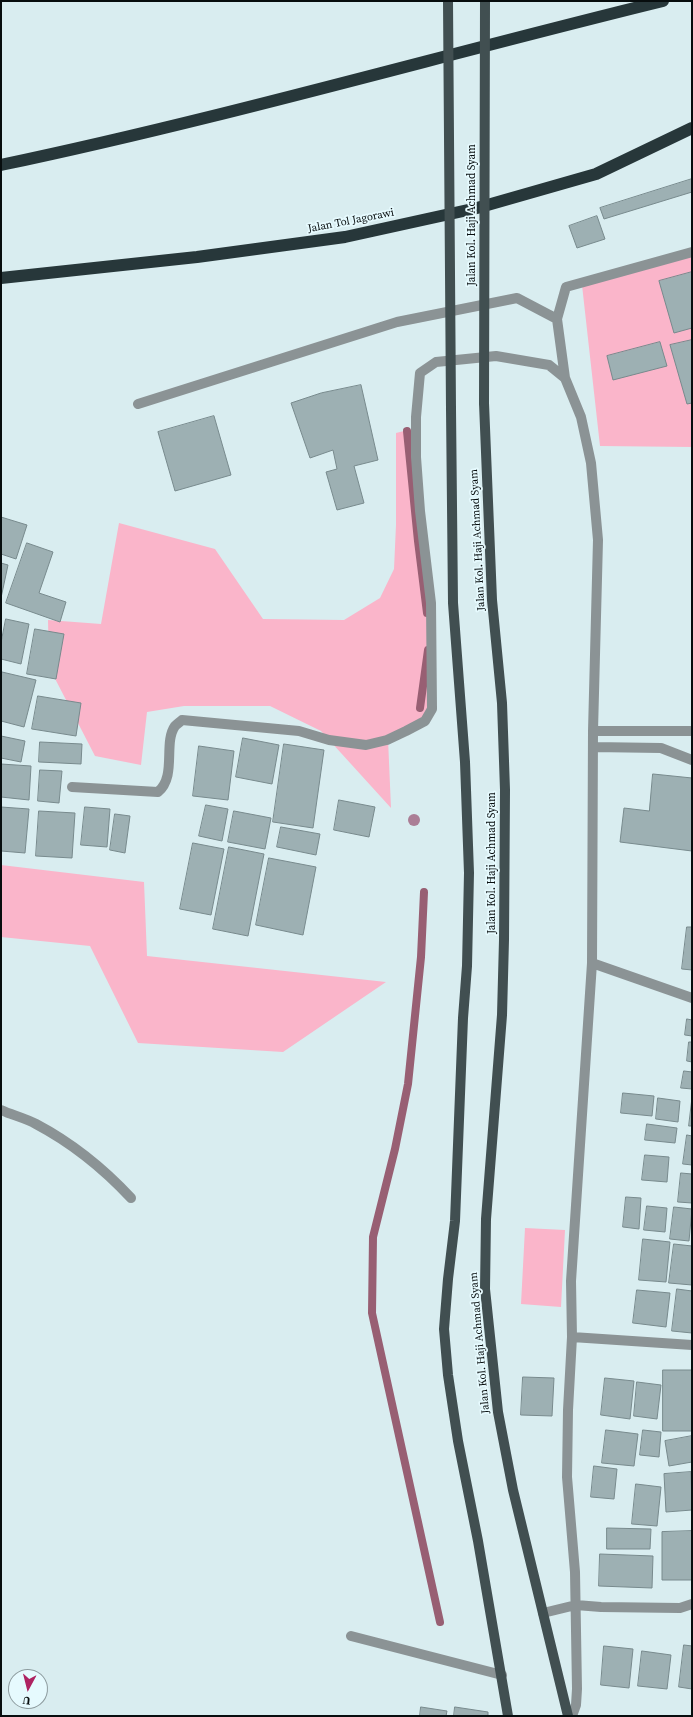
<!DOCTYPE html>
<style>
body{margin:0}
#map{position:relative;width:693px;height:1717px;overflow:hidden;background:#d9edf0;font-family:"Source Serif 4",serif}
canvas{display:block}
.frame{position:absolute;inset:0;border:2px solid #070d0e;pointer-events:none}
.north{position:absolute;left:8px;top:1669px;width:40px;height:40px;box-sizing:border-box;background:#e6fafe;border:1px solid #8d9b9e;border-radius:50%;rotate:187deg;font-size:11px;font-weight:700;line-height:16px;text-align:center;color:#070d0e}
.north::after{content:'';display:block;margin:auto;width:14px;height:18px;background:#ae2362;clip-path:polygon(50% 0,100% 100%,50% 72%,0 100%)}
</style>
<div id="map">
<canvas width="693" height="1717"></canvas>
<div class="frame"></div>
<div class="north">U</div>
</div>
<script>
const c = document.querySelector('canvas').getContext('2d');
c.lineJoin = 'round';
function fill(path, color) { c.fillStyle = color; c.fill(path, 'evenodd'); }
function stroke(path, color, width, dash) { c.strokeStyle = color; c.lineWidth = width; c.lineCap = dash ? 'butt' : 'round'; c.setLineDash(dash || []); c.stroke(path); }
function write(font, color, halo, rows, align = 'center') {
  c.font = font + ' "Source Serif 4",serif'; c.lineWidth = 3.5; c.setLineDash([]); c.textBaseline = 'middle'; c.strokeStyle = halo; c.fillStyle = color; for (const [text, x, y, turn = 0] of rows) {
    c.save(); c.translate(x, y); c.rotate((+turn || 0) * Math.PI / 180); c.textAlign = isNaN(turn) ? turn : align; if (halo) c.strokeText(text, 0, 0); c.fillText(text, 0, 0); c.restore();
  }
}
fill(new Path2D(`
 M692 256V447L600 446 582 285Z
 M416 428 431 603 432 709 425 721 388 739 391 808 321 731 270 706H184L147 712 141 765 95 756 49 667 48 620 101 624 119 523 215 549 263 619 344 620 380 598 394 569 396 525V433Z
 M1 865 144 882 147 956 386 982 283 1052 138 1043 90 946 1 937Z
 M525 1228 565 1230 561 1307 521 1304Z`), '#fab5ca');
stroke(new Path2D(`
 M407 431 418 541 427 613
 M420 708 428 650
 M424 892 421 957 408 1084 395 1149 373 1237 372 1313 440 1622`), '#985f73', 8);
const building = new Path2D(`
 M692 179V192L604 219 600 208Z
 M597 216 605 239 577 248 569 226Z
 M692 272V328L674 333 659 281Z
 M692 340V403L687 404 670 345Z
 M660 342 667 366 613 380 607 356Z
 M361 385 378 460 354 466 364 503 337 510 326 472 337 469 333 450 310 458 291 403 321 393Z
 M214 416 231 475 175 491 158 432Z
 M1 517 27 525 16 559 1 554Z
 M27 543 53 552 39 593 66 602 60 622 6 603Z
 M1 563 8 565 1 598Z
 M6 619 29 624 21 664 1 659V643Z
 M35 629 64 634 56 679 27 674Z
 M2 672 36 680 24 727 1 721Z
 M38 696 81 703 76 736 32 729Z
 M1 736 25 741 21 762 1 758Z
 M243 738 279 745 272 784 236 777Z
 M40 742 82 744 81 764 39 762Z
 M284 744 324 750 313 828 273 822Z
 M199 746 234 751 228 800 193 796Z
 M1 764 31 766 29 800 1 797Z
 M40 770 62 771 59 803 38 801Z
 M653 774 692 778V851L620 842 624 808 649 811Z
 M339 800 375 807 369 837 334 830Z
 M206 805 228 809 222 841 199 836Z
 M1 807 29 809 25 853 1 851Z
 M85 807 110 809 107 847 81 845Z
 M39 811 75 813 72 858 36 856Z
 M234 811 271 818 265 849 228 842Z
 M115 814 130 816 125 853 110 850Z
 M281 827 320 834 316 855 277 847Z
 M193 843 224 849 211 915 180 909Z
 M229 847 264 854 248 936 213 929Z
 M269 858 316 867 303 935 256 925Z
 M687 927H692V970L682 969Z
 M687 1019 692 1020V1036L685 1035Z
 M689 1042H692V1062L687 1061Z
 M684 1071 692 1072V1089L681 1088Z
 M623 1093 654 1096 652 1116 621 1113Z
 M658 1098 680 1101 678 1122 656 1119Z
 M692 1098V1126H689Z
 M647 1124 677 1128 675 1143 645 1140Z
 M687 1135 692 1136V1165L683 1164Z
 M645 1155 669 1157 667 1182 642 1180Z
 M681 1173 692 1174V1203L678 1202Z
 M626 1197 641 1198 639 1229 623 1227Z
 M647 1206 667 1208 665 1232 644 1230Z
 M674 1207 692 1209 689 1241 670 1239Z
 M643 1239 670 1242 666 1282 639 1280Z
 M674 1244 692 1246V1285L669 1283Z
 M677 1289 692 1291V1333L672 1331Z
 M637 1290 670 1293 666 1327 633 1323Z
 M663 1370H692V1431H663Z
 M523 1377 554 1378 552 1416 521 1415Z
 M605 1378 634 1381 630 1419 601 1415Z
 M637 1382 661 1385 657 1419 634 1416Z
 M606 1430 638 1434 634 1466 602 1463Z
 M643 1430 661 1432 659 1457 640 1455Z
 M692 1436V1462L669 1466 665 1441Z
 M594 1466 617 1469 614 1499 591 1497Z
 M691 1472 692 1510 666 1512 664 1474Z
 M636 1484 661 1487 657 1526 632 1524Z
 M607 1528 651 1529 650 1549H607Z
 M692 1531V1580H662V1532Z
 M600 1554 653 1556 652 1588 599 1586Z
 M684 1645 692 1646V1689L679 1687Z
 M604 1646 633 1649 629 1688 601 1685Z
 M642 1651 671 1655 667 1689 638 1686Z
 M421 1707 447 1711 446 1716H420Z
 M455 1707 488 1712V1716H454Z`);
fill(building, '#9db0b3');
stroke(building, '#788a8d', 1);
stroke(new Path2D(`
 M138 404 397 322 517 298 557 319
 M593 731H692
 M593 747 661 748 692 760
 M72 787 158 792C177 776 163 743 175 726 177 724 180 722 182 720L299 731 329 740 366 745 387 740 406 731 425 721 432 709 431 603 420 511 416 457V417L420 373 436 362 496 356 549 365 565 378
 M592 963 692 998
 M1 1110C12 1115 25 1118 36 1124 72 1143 103 1168 131 1198
 M572 1337 692 1345
 M543 1613 576 1605 601 1607 680 1608 692 1604
 M351 1636 502 1675
 M572 1716 576 1705 577 1689 575 1572 567 1477 568 1410 572 1337 571 1281 592 963 593 731 598 540 591 463 581 417 565 378 557 319 566 287 692 252`), '#8b9395', 10);
stroke(new Path2D(`
 M484 403 492 600 502 703 505 790 504 940 502 1015 486 1219 485 1289 498 1412 513 1490 568 1716
 M451 409 453 603 465 762 469 873 467 966 463 1018 455 1221 448 1279 444 1329 448 1375 458 1441 478 1541 508 1716`), '#414f51', 10);
stroke(new Path2D(`
 M1 165C224 118 442 55 663 1
 M1 278 197 257 345 237 477 208 596 174 692 128`), '#27373a', 12);
stroke(new Path2D(`
 M448 1 451 409
 M484 403 485 1`), '#414f51', 10);
c.fillStyle = '#ab7e96';
for (const [x, y] of [
 [414,820]
]) { c.beginPath(); c.arc(x, y, 6, 0, 2 * Math.PI); c.fill(); }
write('11px', '#070d0e', '#e6fafe', [
 ["Jalan Kol. Haji Achmad Syam",472,215,-90],
 ["Jalan Tol Jagorawi",351,221,-11],
 ["Jalan Kol. Haji Achmad Syam",478,540,-93],
 ["Jalan Kol. Haji Achmad Syam",492,863,-90],
 ["Jalan Kol. Haji Achmad Syam",480,1343,-95]
]);
</script>
